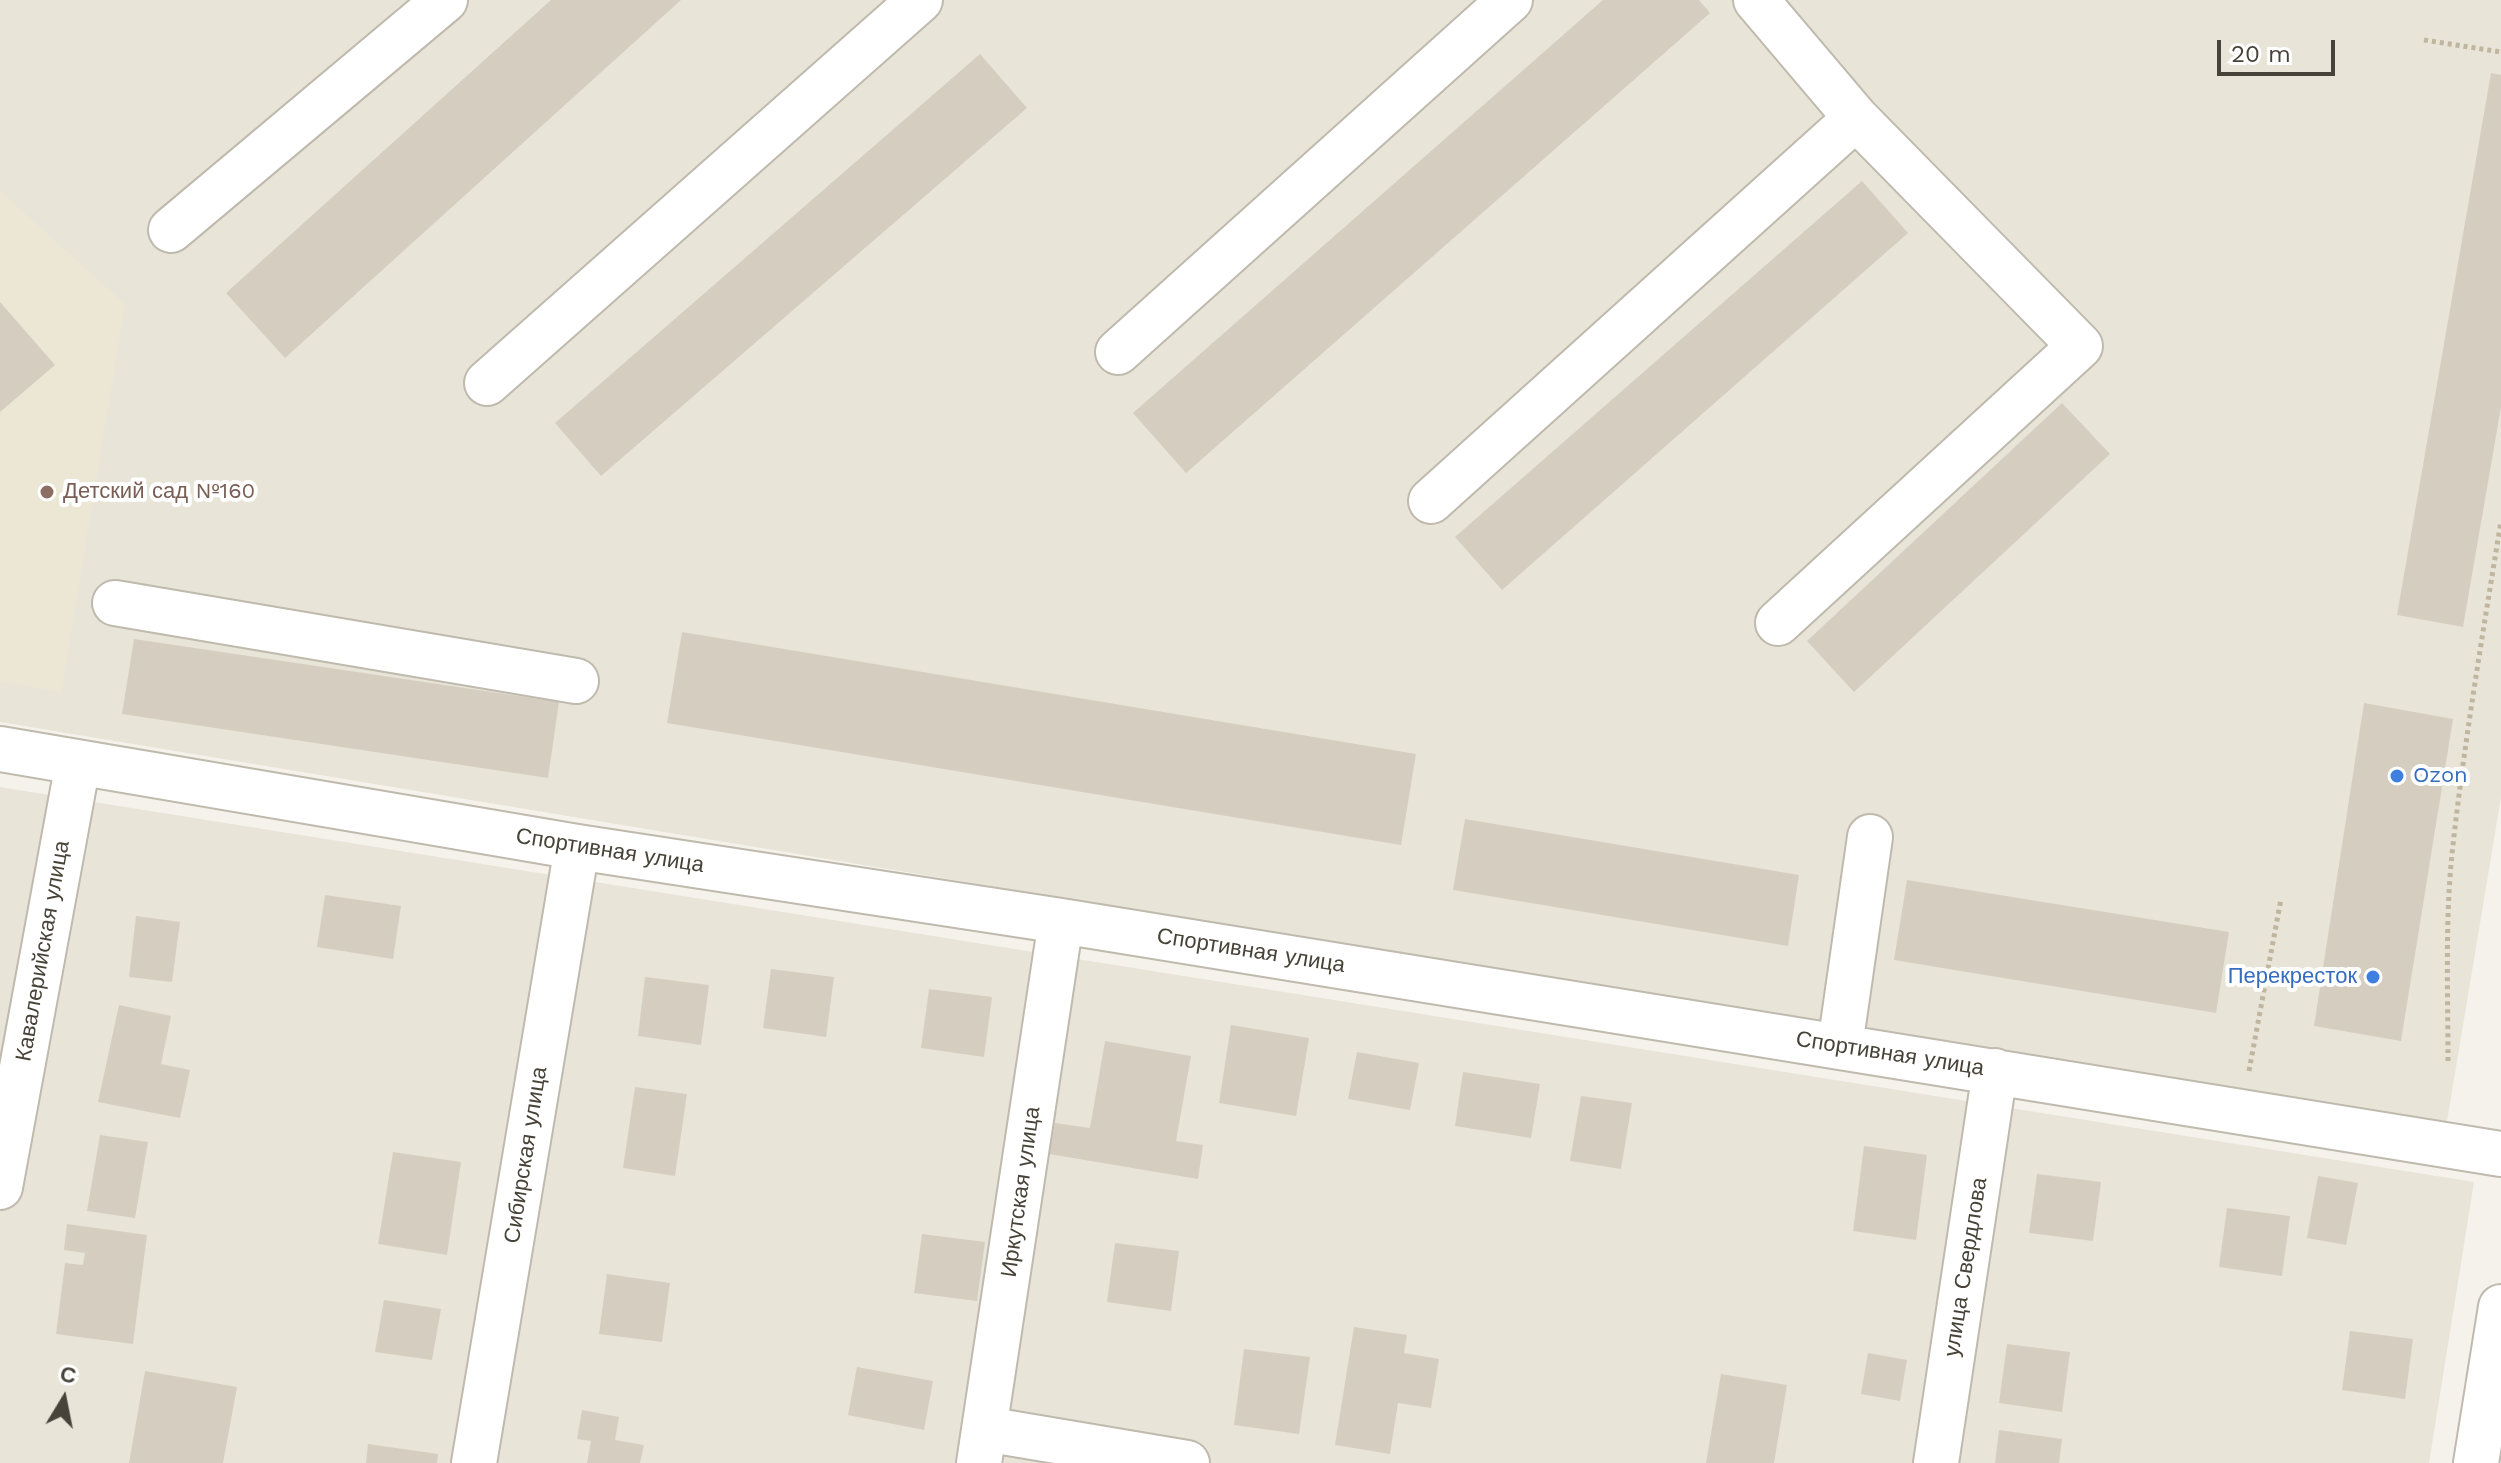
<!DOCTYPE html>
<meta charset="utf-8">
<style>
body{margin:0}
#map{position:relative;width:2501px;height:1463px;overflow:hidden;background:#f4f2ea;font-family:"Work Sans",sans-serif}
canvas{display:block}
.north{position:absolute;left:24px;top:1359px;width:80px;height:80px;-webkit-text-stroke:6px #fff;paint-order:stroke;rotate:10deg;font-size:22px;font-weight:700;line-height:32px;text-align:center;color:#484338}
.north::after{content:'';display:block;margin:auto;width:28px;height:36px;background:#484338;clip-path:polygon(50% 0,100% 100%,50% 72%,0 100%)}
.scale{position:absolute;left:2217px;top:40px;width:118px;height:36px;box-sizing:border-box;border:4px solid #484338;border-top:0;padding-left:10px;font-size:24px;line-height:28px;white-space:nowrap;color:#484338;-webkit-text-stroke:6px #fff;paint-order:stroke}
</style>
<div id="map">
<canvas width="2501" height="1463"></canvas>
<div class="north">С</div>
<div class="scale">20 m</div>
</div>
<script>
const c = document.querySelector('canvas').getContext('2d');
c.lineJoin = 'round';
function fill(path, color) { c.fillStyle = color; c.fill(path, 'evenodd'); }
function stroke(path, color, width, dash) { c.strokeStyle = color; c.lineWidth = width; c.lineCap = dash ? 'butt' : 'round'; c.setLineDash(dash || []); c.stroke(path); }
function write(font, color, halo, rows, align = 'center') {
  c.font = font + ' "Work Sans",sans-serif'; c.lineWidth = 8; c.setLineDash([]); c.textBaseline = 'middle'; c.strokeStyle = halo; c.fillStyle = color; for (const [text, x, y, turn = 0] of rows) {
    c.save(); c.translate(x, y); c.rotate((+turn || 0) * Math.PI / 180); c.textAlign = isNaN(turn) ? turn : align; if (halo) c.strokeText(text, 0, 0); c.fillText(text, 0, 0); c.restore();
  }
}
fill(new Path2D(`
 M0 0H2501V797L2446 1127 0 722Z
 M0 787 2474 1182 2429 1463H0Z`), '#e8e4d8');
fill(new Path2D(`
 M0 191 125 304 61 692 0 681Z`), '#ece7d5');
fill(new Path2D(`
 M551 0H681L285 358 226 293Z
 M1603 0H1699L1710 13 1186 473 1133 413Z
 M980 54 1027 108 601 476 555 423Z
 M2491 73 2501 75V407L2463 627 2397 615Z
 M1862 181 1908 233 1502 590 1455 537Z
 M0 302 55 365 0 412Z
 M2062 403 2110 454 1854 692 1807 641Z
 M682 632 1416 754 1401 845 667 723Z
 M134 639 559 702 548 778 122 714Z
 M2364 703 2453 719 2401 1041 2314 1026Z
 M1465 819 1799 875 1788 946 1453 890Z
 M1907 880 2229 932 2216 1013 1894 960Z
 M325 895 401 906 393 959 317 947Z
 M136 916 180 922 172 982 129 977Z
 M771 969 834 977 826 1037 763 1028Z
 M645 977 709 985 701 1045 638 1036Z
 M929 989 992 997 984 1057 921 1048Z
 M119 1005 171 1016 161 1064 190 1070 180 1118 98 1102Z
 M1231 1025 1309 1038 1296 1116 1219 1103Z
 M1105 1041 1191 1056 1176 1141 1203 1145 1198 1179 1049 1154 1055 1123 1090 1128Z
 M1357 1052 1419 1063 1410 1110 1348 1099Z
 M1463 1072 1540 1084 1531 1138 1455 1126Z
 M635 1087 687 1094 675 1176 623 1168Z
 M1581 1096 1632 1103 1621 1169 1570 1161Z
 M100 1135 148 1142 135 1218 87 1211Z
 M1864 1146 1927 1155 1916 1240 1853 1231Z
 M393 1152 461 1162 447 1255 378 1244Z
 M2037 1174 2101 1182 2093 1241 2029 1233Z
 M2318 1176 2358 1183 2346 1245 2307 1238Z
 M2227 1208 2290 1216 2282 1276 2219 1267Z
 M67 1224 147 1235 133 1344 56 1334 65 1263 83 1265 85 1253 64 1250Z
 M922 1234 985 1242 977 1301 914 1293Z
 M1115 1243 1179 1251 1171 1311 1107 1302Z
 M607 1274 670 1283 662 1342 599 1334Z
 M384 1300 441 1309 432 1360 375 1352Z
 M1354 1327 1407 1335 1404 1353 1439 1359 1431 1408 1398 1403 1390 1454 1335 1445Z
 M2350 1331 2413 1339 2405 1399 2342 1390Z
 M2007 1344 2070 1352 2062 1412 1999 1403Z
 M1244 1349 1310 1357 1299 1434 1234 1425Z
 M1868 1353 1907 1360 1900 1401 1861 1394Z
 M857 1367 933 1381 924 1430 848 1415Z
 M145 1371 237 1387 223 1463H129Z
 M1721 1374 1787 1385 1774 1463H1706Z
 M582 1410 619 1417 615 1440 644 1445 640 1463H587L591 1441 577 1439Z
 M1999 1430 2062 1439 2059 1463H1995Z
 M368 1444 438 1454 437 1463H366Z`), '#d5cec0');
const minor = new Path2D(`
 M1756 0 1856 118 2080 346 1778 623
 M171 230 445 0
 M1118 352 1510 0
 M487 383 920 0
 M1431 501 1856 118
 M115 603 576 681
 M0 749 577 847 1061 921 2501 1154
 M1840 1046 1870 837
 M0 1187 78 763
 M985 1429 1187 1463
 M474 1463 577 847
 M979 1463 1061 921
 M1936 1463 1995 1071
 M2476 1463 2501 1307`);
stroke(minor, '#bfbaad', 48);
stroke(new Path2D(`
 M2424 40 2501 52
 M2448 1061C2448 993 2445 922 2452 854 2464 743 2483 632 2501 521
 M2249 1071 2281 899`), '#c0b69f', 5, [4, 4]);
stroke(minor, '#fff', 44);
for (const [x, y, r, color] of [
 [47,492,8,"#8d6e63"],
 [2397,776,8,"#3f7fe0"],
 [2373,977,8,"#3f7fe0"]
]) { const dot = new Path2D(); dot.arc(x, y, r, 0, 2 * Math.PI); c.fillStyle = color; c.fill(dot); stroke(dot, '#fff', 3); }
write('22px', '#785e54', '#fff', [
 ["Детский сад №160",63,492]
], 'left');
write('22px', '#366cbe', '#fff', [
 ["Ozon",2413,776],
 ["Перекресток",2357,977,"right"]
], 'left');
write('22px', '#484338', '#fff', [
 ["Спортивная улица",610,851,9],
 ["Кавалерийская улица",43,951,-80],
 ["Спортивная улица",1251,951,9],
 ["Спортивная улица",1890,1054,9],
 ["Сибирская улица",526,1155,-81],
 ["Иркутская улица",1021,1192,-82],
 ["улица Свердлова",1966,1267,-81]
]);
</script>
